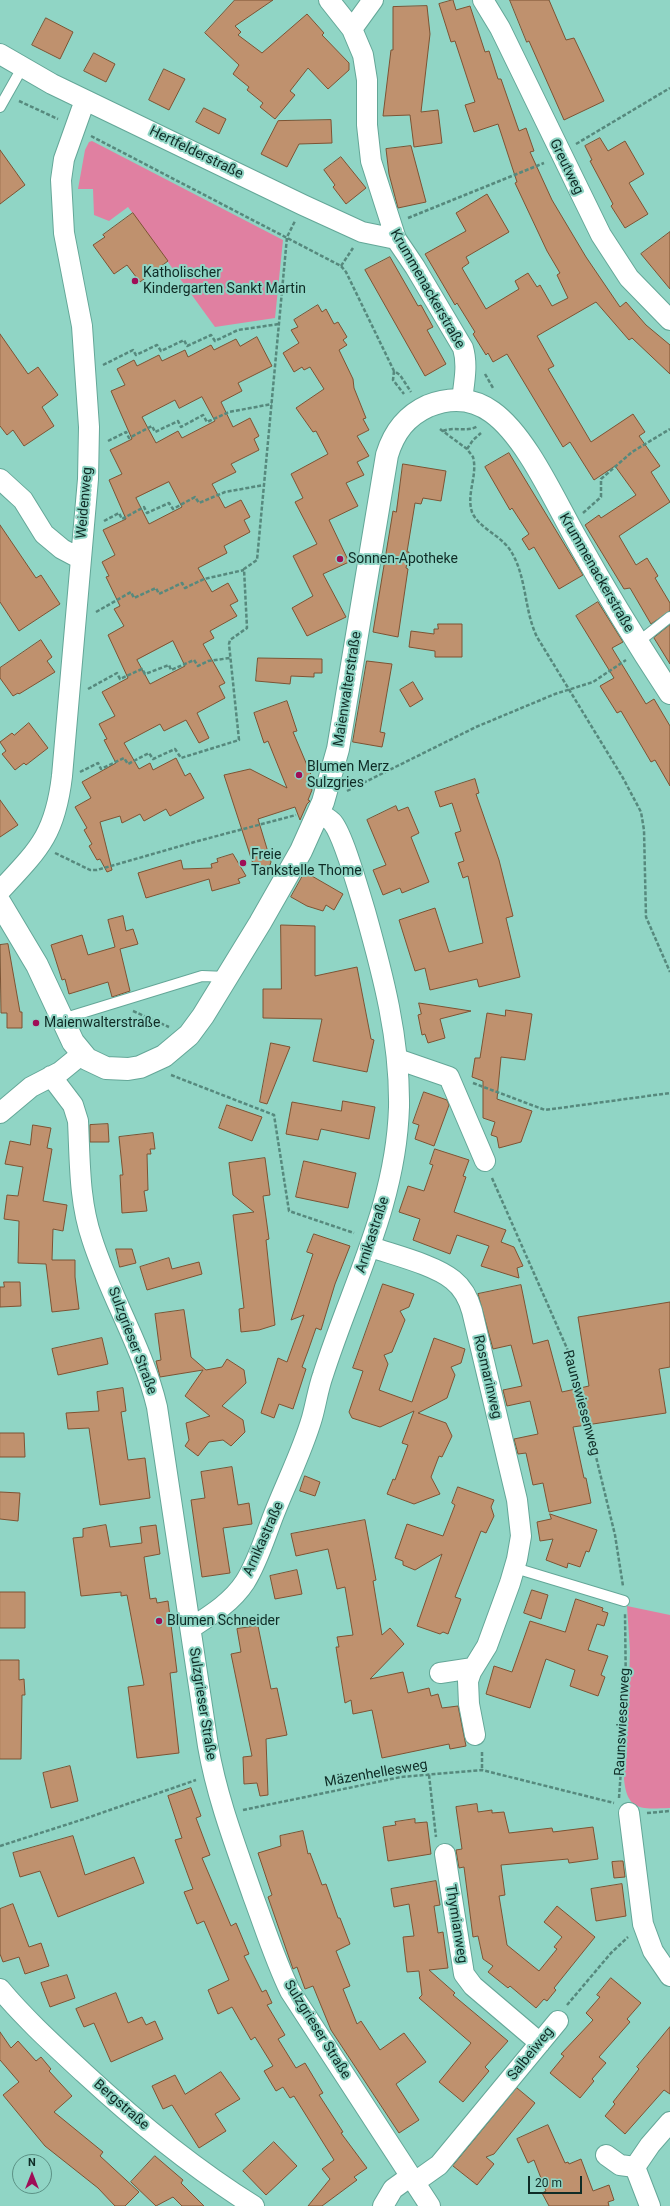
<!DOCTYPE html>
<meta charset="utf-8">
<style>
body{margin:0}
#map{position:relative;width:670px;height:2206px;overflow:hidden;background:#90d5c5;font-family:Roboto,sans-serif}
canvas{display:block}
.north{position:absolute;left:12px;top:2154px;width:40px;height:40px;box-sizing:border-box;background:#90d5c5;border:1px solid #5c9185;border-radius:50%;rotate:0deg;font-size:11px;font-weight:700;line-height:16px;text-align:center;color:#0f2c26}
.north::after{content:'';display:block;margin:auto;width:14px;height:18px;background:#9f0e57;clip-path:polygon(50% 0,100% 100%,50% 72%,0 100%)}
.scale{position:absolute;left:528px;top:2176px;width:54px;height:18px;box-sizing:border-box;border:2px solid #0f2c26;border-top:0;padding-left:5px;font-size:12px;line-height:14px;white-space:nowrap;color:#0f2c26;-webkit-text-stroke:3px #90d5c5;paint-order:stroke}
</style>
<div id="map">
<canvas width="670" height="2206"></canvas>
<div class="north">N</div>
<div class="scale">20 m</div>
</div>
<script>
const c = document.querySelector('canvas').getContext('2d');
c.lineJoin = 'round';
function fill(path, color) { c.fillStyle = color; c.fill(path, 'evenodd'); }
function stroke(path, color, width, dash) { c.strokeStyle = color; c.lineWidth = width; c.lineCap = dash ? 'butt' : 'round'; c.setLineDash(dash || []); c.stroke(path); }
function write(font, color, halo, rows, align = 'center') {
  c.font = font + ' Roboto,sans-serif'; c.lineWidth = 4; c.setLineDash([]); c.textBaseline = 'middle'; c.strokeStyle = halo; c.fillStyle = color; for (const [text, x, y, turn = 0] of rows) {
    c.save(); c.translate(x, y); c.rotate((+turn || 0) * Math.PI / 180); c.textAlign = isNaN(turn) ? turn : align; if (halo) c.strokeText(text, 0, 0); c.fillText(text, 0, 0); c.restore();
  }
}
fill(new Path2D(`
 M92 141 283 240 275 318 215 327 128 207 109 221 94 215 93 189H78L85 150 89 142Z
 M627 1606 670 1615V1808C642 1809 627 1812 624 1779L629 1685 630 1651Z`), '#e080a1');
const building = new Path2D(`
 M235 0H273L235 26 241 32 238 35 262 53 307 14 324 33 322 35 349 63V70L328 89 308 68 290 91 295 95 275 119 260 107 263 103 247 90 249 87 233 74 239 65 205 33Z
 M453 0 456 10 470 6 485 52 489 51 498 79H501L519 131 526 128 534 151 530 152 552 200 586 257 620 307 626 302 646 325 670 345V374L632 338 629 340 596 302 537 336 554 366 548 369 591 442 633 414 645 432 639 436 660 466 651 472 670 502 619 536 636 565 647 558 658 576 655 578 670 603V611L651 624 630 588 624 589 585 525 599 515 601 518 636 495 615 466 594 480 570 442 563 447 507 354 493 362 488 353 486 355 473 334 475 332 457 303 455 305 425 254 466 231 456 213 487 194 509 232 466 257 469 263 462 268 486 309 519 289 515 281 528 273 537 287 540 285 552 306 568 298 557 275 560 273 547 251 515 183 517 182 498 124 474 132 465 105 475 102 455 41 451 42 439 4Z
 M510 0H549L566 40 574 38 604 101 564 120 529 41 527 42Z
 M427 6 430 34 421 112 438 110 442 143 414 147 410 115 383 116 391 50H393V7Z
 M46 18 73 32 60 59 32 45Z
 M94 53 115 64 106 82 84 71Z
 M164 69 185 79 169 110 149 100Z
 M204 108 226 119 219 134 196 122Z
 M331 120 332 143 299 144 287 167 261 154 278 121Z
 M600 138 608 151 625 141 644 174 629 183 648 214 625 228 611 206 613 204 590 161 592 160 585 146Z
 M411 146 426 202 398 208 389 174 386 149Z
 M0 150 25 185 0 204Z
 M341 157 366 188 346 204 333 187 335 185 324 170Z
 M133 213 168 261 140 282 127 265 114 274 93 245 105 237 103 235Z
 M670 232V289L641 254Z
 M390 257 418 306 421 305 433 327 427 330 446 364 425 376 365 270Z
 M318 305 322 312 326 309 334 324 338 322 347 337 343 340 347 345 339 350 353 379 354 388 366 418 363 419 369 430 357 436 369 456 357 462 364 475 346 483 358 506 329 520 349 562 323 574 346 617 307 636 292 608 313 596 293 556 317 544 295 502 303 498 291 474 328 454 316 431 313 432 296 408 324 389 310 367 304 370 302 367 294 372 283 353 299 343 291 330 298 327 294 320Z
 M0 334 28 374 38 367 58 395 42 407 54 426 24 446 13 430 7 435 0 426Z
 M257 337 272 366 238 383 242 391 221 402 233 427 250 418 259 436 254 439 259 450 231 464 236 472 212 484 225 508 241 500 250 517 244 520 250 532 224 546 227 553 198 568 212 592 228 583 238 601 230 605 237 616 210 631 214 638 203 644 225 683 219 686 225 698 197 713 209 738 199 743 186 720 164 731 160 724 124 743 139 769 150 763 153 770 176 758 185 776 190 773 204 798 170 816 166 809 144 821 140 814 122 823 120 816 100 822 112 870 107 872 100 859 97 860 89 846 92 844 84 830 87 828 75 807 91 798 82 782 116 763 104 740 107 739 99 724 115 716 102 692 128 678 108 635 124 626 114 609 120 606 106 577 109 576 102 562 115 555 103 530 126 519 109 480 122 474 110 450 132 439 111 391 125 385 117 369 134 360 137 366 159 355 162 361 185 350 188 357 211 345 214 350 236 339 240 346ZM202 397 215 421 182 438 178 431 156 443 142 417 175 400 179 408ZM169 482 182 507 149 524 136 498ZM173 641 185 666 150 684 137 660Z
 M509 453 583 575 559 589 534 547 529 550 522 539 529 534 512 508 510 510 485 467Z
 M403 464 446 471 441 501 423 498 421 504 415 503 407 552H409L406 568 408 569 398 637 373 632 393 511 396 512Z
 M0 525 36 578 41 575 60 604 19 631 0 602Z
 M598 602 623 642 612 648 646 704 654 699 670 726V786L655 760 651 762 621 711 617 713 600 686 614 678 576 616Z
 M438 624H462V657H435V651L409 647 411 631 434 634V629H438Z
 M670 625V664L654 638Z
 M41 640 52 657 47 661 55 672 19 694 18 693 13 696 0 678V668Z
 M258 658 322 659V673H314V677L291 676 290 684 256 681Z
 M367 661 392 664 380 732 385 733 382 747 353 742Z
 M413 682 423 699 410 707 400 690Z
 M287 701 297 731 293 732 312 777 307 779 312 790 308 800 310 801 307 804 300 820 295 807 258 819 271 862 268 870 256 873 224 775 250 769 287 788 268 741 264 743 254 713Z
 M29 723 48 748 26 765 24 763 15 770 2 754 6 751 0 742 12 733 14 735Z
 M475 779 479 793 476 794 499 860 513 916 506 918 520 977 479 987 477 979 430 990 425 968 415 971 399 920 435 908 449 952 483 943 468 876 463 878 458 863 464 861 455 833 461 831 452 803 440 807 435 792Z
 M0 800 18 825 0 837Z
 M396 806 398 811 408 807 419 833 411 837 429 882 402 893 400 888 383 895 373 870 386 865 367 820Z
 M233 854 246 876 238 879 240 883 212 891 209 879 146 898 138 873 181 860 183 869 212 868 211 864 218 862 217 859Z
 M305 872 343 894 334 910 326 905 323 911 307 906 291 897Z
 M123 916 126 931 133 929 138 944 120 949 130 991 112 997 108 982 69 994 65 979 62 980 51 945 82 935 88 955 115 947 108 920Z
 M281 925 315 926V976L357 967 371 1039 374 1040 367 1072 313 1061 322 1019 263 1018V989H281Z
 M8 944 20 1012H22V1028H7V1013H1L0 945Z
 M419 1003 471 1011 440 1019 445 1038 428 1043 425 1034 422 1035 418 1015 421 1014Z
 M506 1010 532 1014 525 1060 501 1057 497 1099 532 1111 521 1142 499 1148 497 1137 491 1135 495 1122 483 1118V1081L472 1077 475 1058H480L487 1013 505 1016Z
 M271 1043 290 1047 267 1104 260 1102Z
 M424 1092 447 1100 449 1105 434 1146 415 1139 419 1125 413 1123Z
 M343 1101 375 1107 369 1139 321 1129 318 1140 286 1134 292 1102 341 1111Z
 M227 1105 262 1117 252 1141 219 1128Z
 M108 1124 109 1142H90V1125Z
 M33 1125 51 1128 47 1148 52 1149 43 1201 67 1205 63 1231 53 1229 52 1260H75V1277L79 1309 52 1312 46 1264 18 1263 19 1221 4 1219 7 1195 18 1196 23 1167 5 1164 10 1141 30 1145Z
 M153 1133 155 1149H150L151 1154H147L148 1190 144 1191 147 1211 122 1213 120 1175H123L119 1137Z
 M435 1149 469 1160 463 1176 466 1177 454 1212 506 1230 501 1242 514 1247 523 1266 517 1268 519 1278 481 1266 489 1246 457 1235 450 1254 413 1240 420 1219 399 1212 408 1186 424 1191 433 1165 430 1164Z
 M265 1158 270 1195 263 1196 269 1239 266 1240 275 1325 259 1330 241 1332 239 1309 244 1308 233 1215 254 1212 233 1195 229 1163Z
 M304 1161 356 1173 348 1208 296 1197Z
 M314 1234 350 1246 335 1284 321 1330 316 1328 308 1351 302 1367 306 1369 293 1409 279 1404 274 1418 261 1413 278 1358 287 1362 304 1315 291 1320 313 1254 307 1252Z
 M116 1249H132L136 1263 120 1267Z
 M169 1258 172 1269 199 1262 202 1274 147 1290 140 1267Z
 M4 1282H20L21 1306 0 1307V1287H4Z
 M383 1284 414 1294 409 1307 400 1311 405 1320 392 1352 384 1355 388 1364 379 1390 412 1402 434 1338 465 1349 461 1363 451 1367 455 1375 447 1398 418 1413 446 1423 452 1436 442 1457 439 1456 431 1477 440 1494 414 1504 387 1494 393 1479 395 1480 408 1445 402 1443 414 1411 380 1427 352 1418 349 1412 363 1371 353 1368Z
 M521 1285 533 1344 548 1340 562 1392 589 1386 578 1317 670 1302V1367L659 1369 666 1413 573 1427 584 1478H586L591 1503 549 1512 543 1483 533 1485 526 1453 518 1454 514 1439 538 1434 530 1401 507 1406 503 1390 522 1386 511 1345 493 1349 478 1294Z
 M184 1310 191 1357 206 1370 222 1367 227 1359 244 1370 246 1383 222 1406 243 1420 245 1432 231 1446 223 1440 209 1442 198 1456 185 1446 189 1440 186 1423 210 1416 185 1396 203 1370 160 1377 156 1361 161 1360 155 1314Z
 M102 1338 108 1364 58 1375 52 1349Z
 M123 1388 126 1411 121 1412 128 1460 145 1458 150 1498 100 1505 89 1428 68 1429 66 1413 99 1411 97 1392Z
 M0 1433H24L25 1457H0Z
 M232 1467 238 1505 249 1503 252 1524 223 1528 230 1573 202 1577 191 1500 205 1498 201 1472Z
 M305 1476 320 1482 315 1496 300 1491Z
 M458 1487 494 1500 491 1507 494 1516 486 1533 481 1531 455 1597 461 1599 448 1634 443 1632 440 1634 417 1626 442 1554 415 1570 403 1565V1561L395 1558 407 1524 443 1536 455 1505 452 1503Z
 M0 1492 20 1493 18 1521 0 1519Z
 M550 1514 597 1530 589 1552 586 1551 580 1567 568 1563 567 1568 546 1560 553 1539 540 1541 537 1522 551 1519Z
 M365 1520 376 1580 373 1581 382 1635 390 1628 404 1644 370 1679 403 1672 408 1693 429 1688 431 1696 438 1694 442 1708 458 1706 466 1746 450 1749 449 1744 382 1758 372 1710 353 1714 351 1700 345 1703 336 1647H339L337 1637 353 1635 345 1587 337 1589 328 1549 296 1556 291 1534Z
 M106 1525 110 1547 142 1543 140 1527 156 1525 160 1554 144 1557 150 1599 156 1598 157 1603 168 1601 177 1672 170 1673 179 1753 137 1758 128 1687 144 1685 127 1595 121 1596V1592L81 1596 73 1538 83 1537V1529Z
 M297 1570 302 1594 275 1599 270 1576Z
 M532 1590 548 1595 541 1619 524 1613Z
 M0 1592H25V1628H0Z
 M576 1599 603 1608 602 1611 608 1613 604 1626 597 1624 588 1650 608 1656 601 1675 605 1677 598 1696 570 1686 575 1670 546 1659 530 1708 486 1694 494 1666 512 1672 530 1621 565 1632Z
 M258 1626 271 1689 277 1688 287 1735 266 1739 268 1795 260 1796 257 1783 244 1784 243 1757 252 1756 231 1654 241 1652 237 1629Z
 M0 1660H19V1680L24 1679 25 1695H22L21 1759H0Z
 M70 1766 78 1801 51 1808 43 1773Z
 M191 1788 201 1816 196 1818 210 1855 202 1858 231 1926 236 1923 249 1954 244 1956 262 1992 266 1990 272 2003 267 2005 285 2035 278 2039 296 2068 305 2063 323 2093 319 2095 343 2132 341 2133 367 2168 354 2177 357 2180 322 2206H308L330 2179 322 2169 334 2160 294 2096 290 2098 283 2087 276 2091 264 2071 273 2066 255 2037 251 2040 232 2007 218 2014 208 1990 229 1980 204 1921 197 1924 184 1892 193 1889 175 1840 182 1838 168 1796Z
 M477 1804 478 1812 492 1810V1813L504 1812 509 1833 552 1828 553 1832 593 1827 598 1859 569 1863 568 1859 501 1865 505 1895 499 1896 507 1945 539 1971 557 1949 554 1947 562 1937 544 1922 557 1906 595 1937 554 1988 556 1990 547 2001 544 1999 536 2008 510 1986 508 1988 488 1972 493 1966 483 1959 478 1936 473 1937 464 1867 459 1868 456 1850 462 1849 456 1807Z
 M415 1819V1823L427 1822 431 1854 388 1861 383 1827 396 1825 395 1822Z
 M303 1831 308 1854 310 1853 322 1885 326 1884 338 1918H340L350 1944 336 1951 350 1986 343 1989 357 2024 361 2021 380 2050 404 2033 426 2062 396 2084 419 2120 399 2133 331 2030 313 1986 305 1989 297 1967 293 1969 268 1897 272 1895 258 1853 281 1846 280 1836Z
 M73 1836 85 1875 134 1857 144 1883 58 1917 40 1871 20 1877 13 1853Z
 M620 1861H623L625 1877 614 1878 612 1862Z
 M436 1881 440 1905 434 1906 438 1933 443 1932 448 1968 429 1970 455 1993 453 1995 508 2041 485 2067 489 2071 463 2102 439 2082 471 2043 419 1998 422 1995 419 1971 407 1972 403 1937 414 1936 409 1904 394 1907 391 1889Z
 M622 1884 626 1916 596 1921 591 1889Z
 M13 1904 29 1947 41 1943 49 1966 25 1974 19 1957 3 1962 0 1954V1909Z
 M67 1975 75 1998 50 2007 41 1983Z
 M611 1978 641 2003 627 2019 630 2022 599 2057 606 2063 592 2079 594 2081 580 2098 550 2073 564 2056 561 2054 593 2020 586 2013 600 1997 597 1995Z
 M116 1993 128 2023 142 2017 146 2025 155 2021 163 2039 111 2062 94 2023 84 2027 76 2009Z
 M670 2027V2094L664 2090 625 2134 605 2116 615 2104 613 2102 639 2069 637 2067Z
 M0 2032 11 2048 18 2041 36 2061 41 2057 51 2069 49 2071 72 2096 54 2112 103 2152 100 2156 139 2192 125 2206H115L98 2188 45 2146 3 2095 19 2082 0 2060Z
 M221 2072 240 2099 215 2114 226 2131 199 2148 172 2105 163 2109 152 2086 175 2075 185 2094Z
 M517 2088 535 2103 494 2154 486 2157 494 2164 477 2185 453 2166Z
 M548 2125 565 2163 568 2162 569 2164 581 2159 593 2191 609 2185 614 2200 608 2202 609 2206H549L542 2193 546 2191 534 2160 528 2163 517 2139Z
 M274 2142 297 2166 266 2195 243 2171Z
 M155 2156 183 2180 181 2183 204 2206H182L173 2197 156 2206 131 2182Z`);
fill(building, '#bf916e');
stroke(building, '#7d5333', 1);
const lane = new Path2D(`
 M0 107 22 68
 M637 643 670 617
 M62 1019 202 976 227 977
 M515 1568 624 1601`);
const street = new Path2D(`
 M329 0 352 29 363 55 367 80V125L371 161 396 239 415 267 463 348C468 365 464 383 462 400
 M483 0 500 28 601 235 629 278 670 320
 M352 29 373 0
 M0 54 52 84 303 205 362 232 396 239
 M0 479 23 500 44 534 62 549 79 558
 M0 891C39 849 55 835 62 776L88 479 89 427 82 326 64 233 61 180 64 159 85 100
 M397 1059 449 1077 485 1161
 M51 1076 73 1105 78 1121C80 1161 79 1201 92 1239 110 1296 143 1348 157 1407L208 1746C217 1798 236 1847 253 1896 265 1928 275 1960 290 1991L430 2206
 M0 1113 31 1087 60 1072 82 1054
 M371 1247C394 1255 435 1265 453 1280 463 1288 469 1300 472 1311L517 1500 521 1536 517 1559 510 1583 487 1646 471 1672 468 1681 469 1704 475 1735
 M191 1628C211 1615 232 1602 245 1582 259 1560 266 1533 276 1509 288 1479 303 1449 312 1418 316 1404 318 1389 323 1375 352 1284 396 1205 399 1107 400 1039 383 975 365 911 359 892 344 837 333 823 330 819 323 816 319 813
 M440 1673 473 1668
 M629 1813 643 1924 653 1951 670 1976
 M445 1854 464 1974 473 1986 540 2043
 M0 1989C26 2020 55 2046 84 2073 137 2122 193 2168 254 2206
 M606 2155 620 2165 635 2167
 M415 2182 439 2165 558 2021
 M383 2206 393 2189 411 2176
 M650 2206 635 2167 650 2145 670 2122`);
const secondary = new Path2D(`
 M0 903 37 965 73 1042 87 1059 106 1068 128 1069 140 1067 164 1056 189 1035 203 1016 260 923 301 851 323 802 338 749 387 455C394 432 406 416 428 406 450 397 473 398 492 412 527 437 555 502 577 540 606 592 637 643 670 693`);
stroke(lane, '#64a798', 12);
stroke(street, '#64a798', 22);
stroke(secondary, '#64a798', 24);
stroke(new Path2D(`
 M19 101 58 119
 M91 136 341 266 346 272 394 371 400 375 411 392
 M576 144 670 88
 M408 218 544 163
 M341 266 353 248
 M103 365 133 350 136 355 157 345 161 351 184 340 187 346 211 335 215 341 238 330 279 324
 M394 371 393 380 404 394
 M485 374 493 388
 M440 429 467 449 473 457C478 475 466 494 472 512 478 528 503 536 512 553 527 579 524 610 537 637L623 778 641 812 644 830 646 917 670 972
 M443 431C455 426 467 433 478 426
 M108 441 126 432 129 438 152 426 155 432 178 421 181 427 203 415 207 422 229 412 272 404
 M467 449 473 440 481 433
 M583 513 601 497V479L632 452 670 429
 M104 521 119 513 122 519 144 507 147 513 169 503 173 509 195 497 199 503 225 492 264 485
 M96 612 131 592 134 598 156 588 159 594 182 583 185 588 204 579 244 570
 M88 689 117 673 120 679 142 669 145 674 169 665 171 670 194 660 198 666 208 661 230 658
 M80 772 98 763 101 769 124 758 128 764 149 753 153 759 175 749 181 758 239 740 229 644 230 640 247 628 244 569 257 560 287 237 295 221
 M347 791 476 727 555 694 593 682 626 660
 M55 853 90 870H97L198 841 296 815
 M133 1011 169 1027
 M171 1075 274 1115 289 1211 354 1233
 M473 1083 545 1110 670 1093
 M492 1178 573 1362 615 1535 623 1586
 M482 1752V1770
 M429 1775 436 1837
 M619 1798 626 1696 625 1613
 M243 1810 401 1777 482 1770 614 1803
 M647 1813 670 1811
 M0 1846 84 1819 196 1780
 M567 2005 611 1953 628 1937`), '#56897d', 2.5, [4, 2]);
stroke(lane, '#fff', 10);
stroke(street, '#fff', 20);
stroke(secondary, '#fff', 22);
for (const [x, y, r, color] of [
 [135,281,4,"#9f0e57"],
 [340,559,4,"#9f0e57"],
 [299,775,4,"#9f0e57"],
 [243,863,4,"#9f0e57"],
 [36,1023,4,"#9f0e57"],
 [159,1621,4,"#9f0e57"]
]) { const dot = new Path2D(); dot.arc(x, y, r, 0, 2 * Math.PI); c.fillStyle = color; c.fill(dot); stroke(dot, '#90d5c5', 1.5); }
write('14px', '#0f2c26', '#90d5c5', [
 ["Hertfelderstraße",196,153,26],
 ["Greutweg",566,167,64],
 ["Krummenackerstraße",427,289,60],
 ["Weidenweg",85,503,-85],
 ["Krummenackerstraße",596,573,60],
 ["Maienwalterstraße",348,689,-81],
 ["Arnikastraße",373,1235,-72],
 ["Sulzgrieser Straße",132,1341,69],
 ["Rosmarinweg",487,1377,77],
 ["Raunswiesenweg",581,1403,75],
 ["Arnikastraße",264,1539,-66],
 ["Sulzgrieser Straße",202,1704,81],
 ["Raunswiesenweg",623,1722,-87],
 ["Mäzenhellesweg",376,1774,-10],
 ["Thymianweg",456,1924,81],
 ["Sulzgrieser Straße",317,2030,58],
 ["Salbeiweg",531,2054,-51],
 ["Bergstraße",121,2105,41]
]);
write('14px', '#0f2c26', '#90d5c5', [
 ["Katholischer",143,273],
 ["Kindergarten Sankt Martin",143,289],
 ["Sonnen-Apotheke",348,559],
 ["Blumen Merz",307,767],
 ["Sulzgries",307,783],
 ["Freie",251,855],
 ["Tankstelle Thome",251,871],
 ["Maienwalterstraße",44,1023],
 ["Blumen Schneider",167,1621]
], 'left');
</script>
